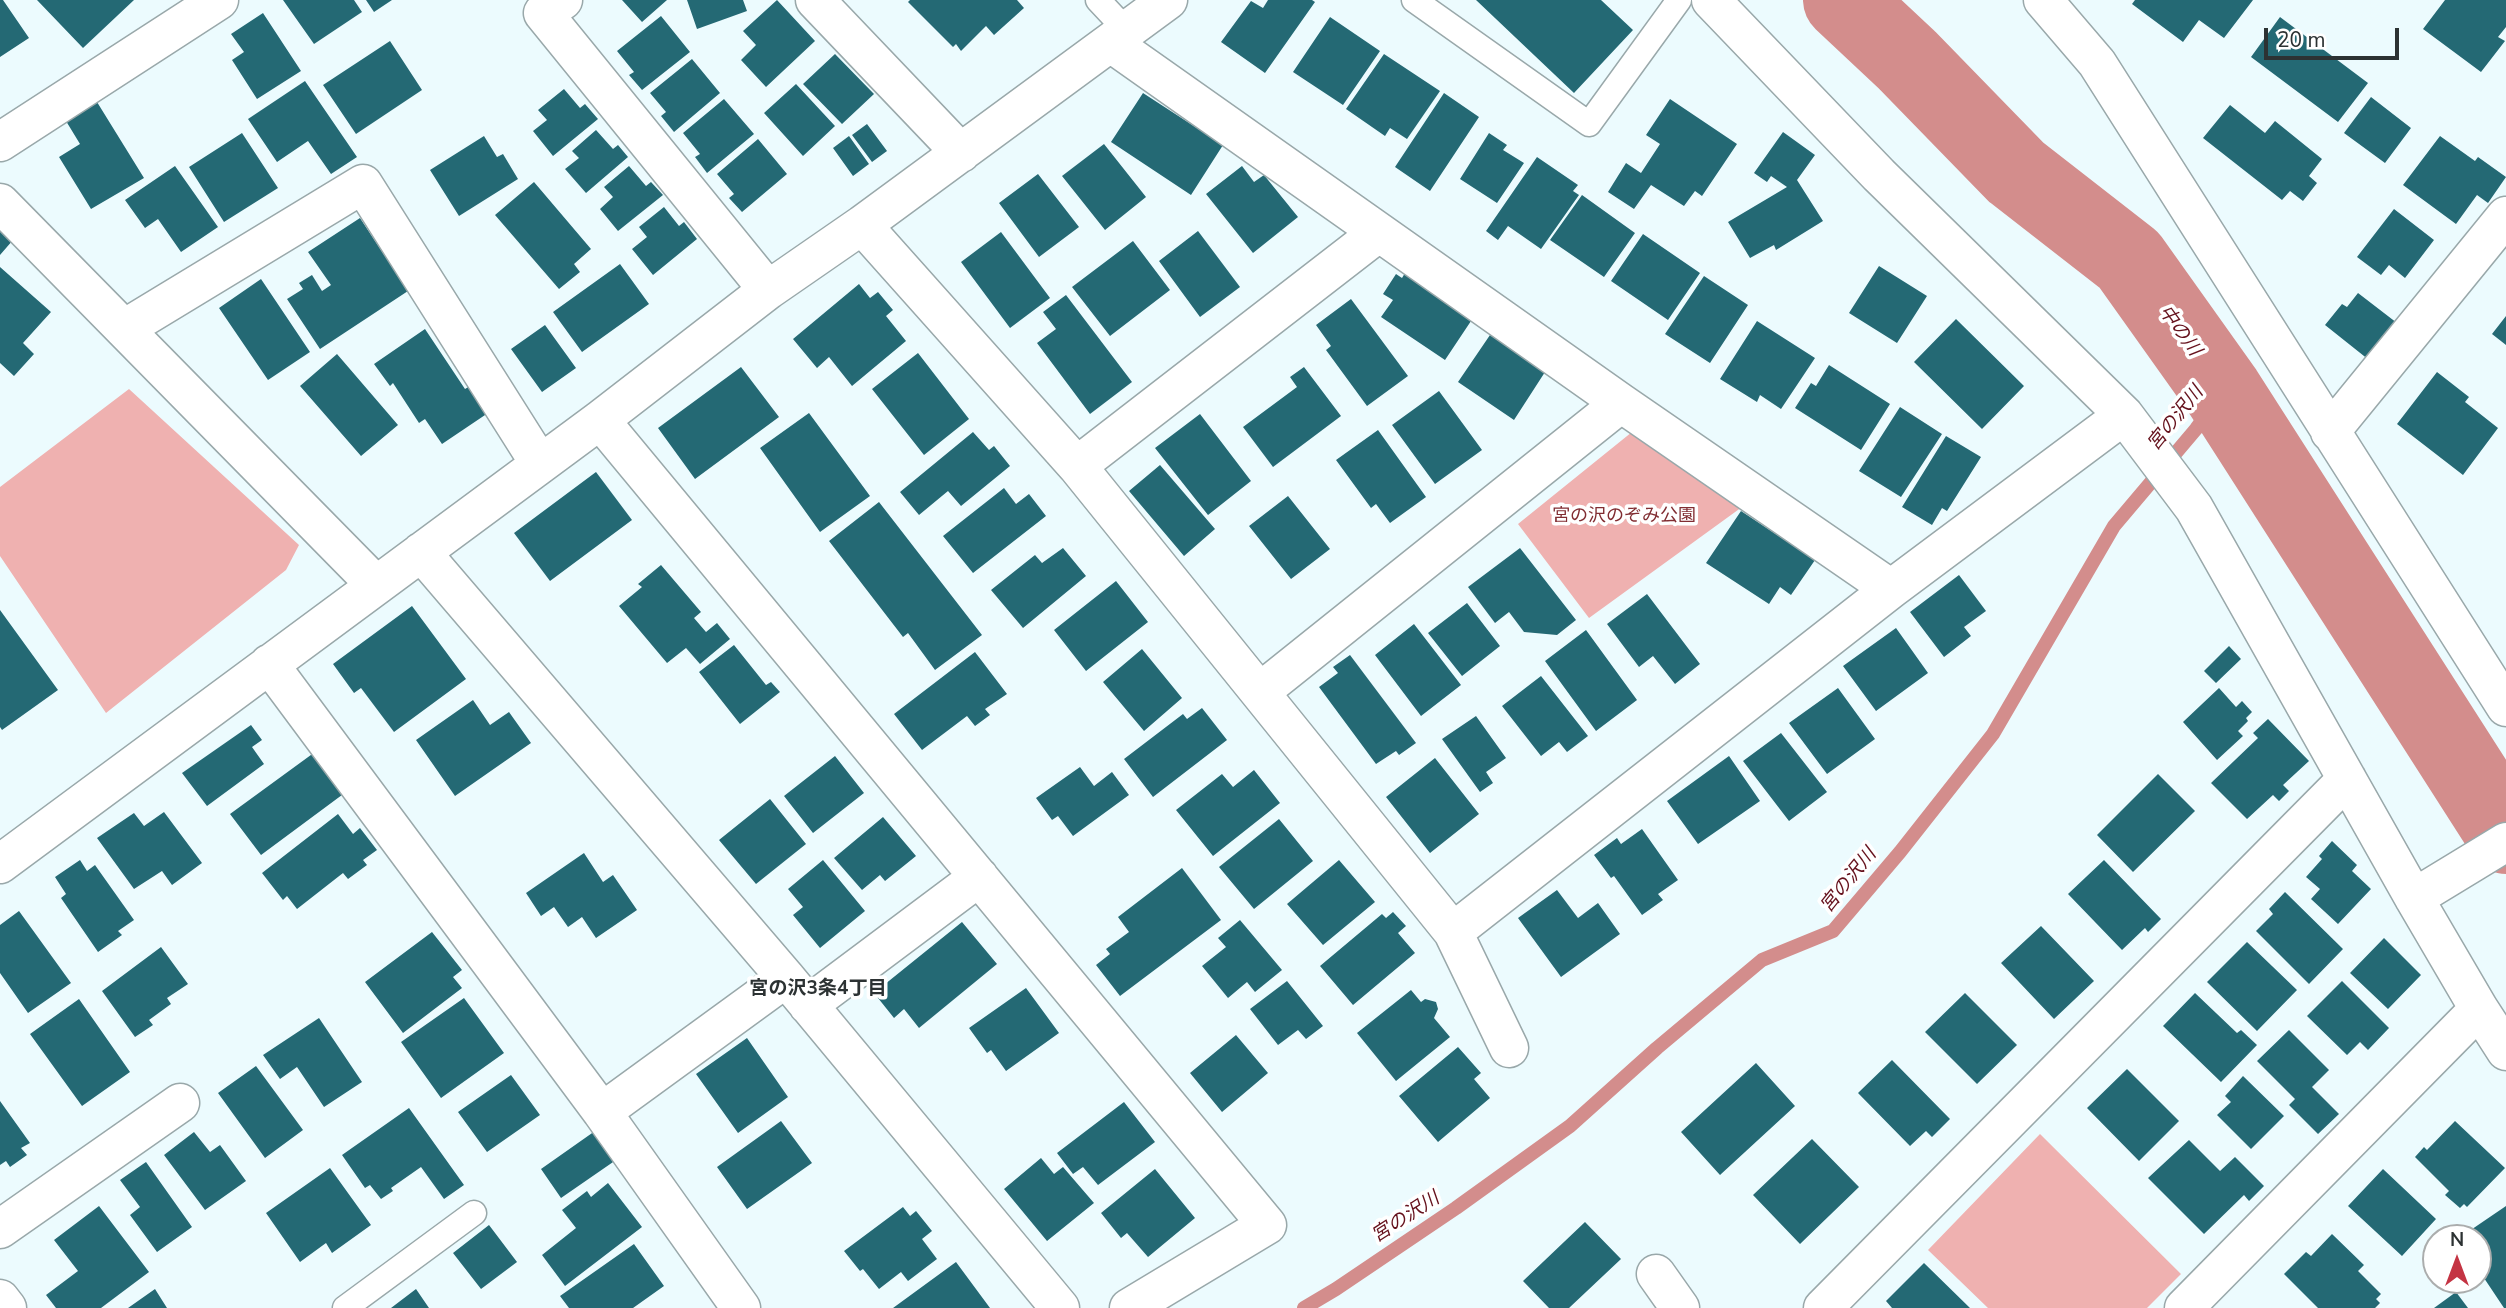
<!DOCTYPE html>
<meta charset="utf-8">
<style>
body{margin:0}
#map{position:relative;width:2506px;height:1308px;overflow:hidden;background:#ecfbfe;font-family:"Nunito Sans",sans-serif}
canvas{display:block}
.north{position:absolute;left:2422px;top:1224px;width:70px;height:70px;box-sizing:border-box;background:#fff;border:2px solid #abadad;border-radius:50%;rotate:0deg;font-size:19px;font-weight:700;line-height:28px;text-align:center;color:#2c3233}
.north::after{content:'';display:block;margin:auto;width:24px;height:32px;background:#c43443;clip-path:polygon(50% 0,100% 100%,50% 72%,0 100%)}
.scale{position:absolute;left:2264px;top:28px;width:135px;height:32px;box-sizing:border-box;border:4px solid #2c3233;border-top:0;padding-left:9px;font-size:21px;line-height:24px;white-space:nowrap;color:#2c3233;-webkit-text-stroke:5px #fff;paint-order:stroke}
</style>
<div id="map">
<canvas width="2506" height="1308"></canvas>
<div class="north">N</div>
<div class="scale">20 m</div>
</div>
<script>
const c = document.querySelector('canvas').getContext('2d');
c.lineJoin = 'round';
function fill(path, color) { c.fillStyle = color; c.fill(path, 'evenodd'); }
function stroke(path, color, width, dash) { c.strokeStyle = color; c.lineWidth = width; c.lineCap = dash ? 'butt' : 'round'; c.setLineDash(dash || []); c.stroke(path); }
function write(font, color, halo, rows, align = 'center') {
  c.font = font + ' "Nunito Sans","Noto Sans JP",sans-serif'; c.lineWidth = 7; c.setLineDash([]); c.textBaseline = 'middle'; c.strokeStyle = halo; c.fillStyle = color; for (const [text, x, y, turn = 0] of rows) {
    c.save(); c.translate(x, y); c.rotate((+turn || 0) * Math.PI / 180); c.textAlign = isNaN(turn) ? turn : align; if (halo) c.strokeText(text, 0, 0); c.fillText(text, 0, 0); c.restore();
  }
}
fill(new Path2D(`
 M129 389 299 545 286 570 106 713 0 556V487Z
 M1632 432 1742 507 1589 618 1518 524Z
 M2040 1134 2181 1274 2147 1308H1988L1928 1250Z`), '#efb1b0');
stroke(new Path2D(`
 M1304 1308 1336 1289 1456 1208 1570 1126 1657 1048 1762 960 1833 931 1900 852 1993 734 2114 526 2196 429 2223 392`), '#d38d8c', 14);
stroke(new Path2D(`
 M1843 0 1907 60 2016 172 2129 260 2223 392 2506 834`), '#d38d8c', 80);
fill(new Path2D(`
 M0 0H3L29 38 0 57Z
 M37 0H134L83 48Z
 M283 0H354L362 12 314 44Z
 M366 0H392L374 12Z
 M622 0H667L642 22Z
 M687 0H743L747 11 697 29Z
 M777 0 815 41 766 87 741 60 756 45 743 31Z
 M910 0H1017L1024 8 994 35 986 26 961 51 956 44 953 47 908 2Z
 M1268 0H1312L1315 2 1265 73 1221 42 1251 1 1263 8Z
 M1476 0H1601L1633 30 1574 93Z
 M2135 0H2253L2224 38 2199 20 2183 42 2132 4Z
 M2445 0H2506V27L2498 37 2505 41 2481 72 2423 29Z
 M263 13 301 71 257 99 232 60 244 52 231 34Z
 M661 16 690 52 642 90 629 75 634 72 617 51Z
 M1330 17 1380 51 1343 105 1293 72Z
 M2280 17 2368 83 2338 122 2251 57Z
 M390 41 422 90 356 134 323 85Z
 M835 54 874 94 842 124 803 84Z
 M1384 54 1440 91 1407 139 1390 128 1385 136 1346 109Z
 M692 59 720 93 674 132 661 116 666 112 650 93Z
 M305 81 357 157 331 174 308 141 277 162 248 119Z
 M796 84 835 126 803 156 764 113Z
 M564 89 580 108 585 104 598 119 553 156 533 131 547 120 538 110Z
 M1143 93 1223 145 1191 195 1111 142Z
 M1444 93 1479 117 1430 191 1395 167Z
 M2371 97 2411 128 2385 163 2344 133Z
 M724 99 754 134 707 173 695 157 700 154 683 133Z
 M1670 99 1737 144 1702 196 1695 191 1684 206 1651 185 1634 209 1608 192 1626 163 1641 173 1660 144 1646 135Z
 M97 102 144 178 91 209 59 157 80 144 66 121Z
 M2230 105 2265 133 2275 121 2322 159 2309 176 2317 183 2303 201 2290 191 2282 200 2203 138Z
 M867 124 887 151 872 162 852 135Z
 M596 130 613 149 618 145 628 157 586 193 565 169 579 158 572 151Z
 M1783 132 1815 155 1797 180 1823 221 1776 250 1774 245 1750 258 1728 222 1787 187 1771 176 1767 182 1754 173Z
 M242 133 278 188 224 222 189 167Z
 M1489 133 1507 145 1503 150 1524 163 1497 203 1460 179Z
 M484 136 497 157 503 154 518 179 459 216 430 170Z
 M849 136 869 164 853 176 833 148Z
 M2440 136 2475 161 2478 157 2506 177 2488 203 2477 195 2456 224 2403 185Z
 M758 139 787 174 742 212 729 198 734 194 717 174Z
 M1104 144 1146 197 1105 230 1062 176Z
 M1537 157 1578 185 1573 191 1579 195 1541 249 1508 226 1498 240 1486 231Z
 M175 166 218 227 181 252 158 219 145 228 125 200Z
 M629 166 646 186 651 182 663 195 618 231 600 209 613 197 604 187Z
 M1242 166 1254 182 1264 175 1298 217 1253 253 1206 194Z
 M1038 174 1079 227 1039 257 999 203Z
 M534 182 591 249 574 264 580 272 559 289 495 215Z
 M1582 195 1635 233 1604 277 1550 240Z
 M664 207 679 226 684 222 697 239 653 275 632 249 647 237 639 227Z
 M2394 209 2434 240 2405 278 2389 265 2381 275 2357 257Z
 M360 218 408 291 320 349 287 299 303 289 299 283 312 275 322 291 331 285 308 252Z
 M0 228 13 240 0 255Z
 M1198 231 1240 287 1200 317 1159 261Z
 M1001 232 1050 298 1010 328 961 262Z
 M1643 234 1700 273 1668 320 1611 281Z
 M1133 241 1170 290 1110 336 1072 287Z
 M620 264 649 304 582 352 553 312Z
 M1879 266 1927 296 1897 343 1849 313Z
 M0 267 51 312 23 343 34 354 14 376 0 363Z
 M1405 273 1473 318 1445 360 1381 317 1393 300 1383 294 1396 274 1402 278Z
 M1704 276 1748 305 1710 363 1665 334Z
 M261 279 310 352 268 380 219 308Z
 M859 284 870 298 878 292 893 310 886 316 906 341 852 386 829 357 817 368 793 339Z
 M2358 293 2397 323 2369 360 2325 325 2342 304 2347 307Z
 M1066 295 1132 382 1090 414 1037 343 1056 329 1043 312Z
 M1351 299 1408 376 1367 406 1326 350 1331 346 1316 325Z
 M2506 316V345L2492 334Z
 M1956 319 2024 386 1982 429 1914 362Z
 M1757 321 1815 358 1781 409 1760 395 1757 402 1720 379Z
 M545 325 576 368 542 392 511 349Z
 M425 329 465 389 473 384 491 411 442 444 425 419 419 423 393 383 390 386 374 364Z
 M1490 335 1545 372 1514 420 1458 382Z
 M918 353 969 419 924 455 872 389Z
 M337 354 398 425 361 456 300 386Z
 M1829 365 1890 404 1861 450 1795 408 1811 383 1816 386Z
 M741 367 779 417 695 479 658 428Z
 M1304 367 1341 416 1273 467 1243 427 1297 387 1290 377Z
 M2437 372 2469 397 2465 402 2498 428 2463 475 2397 424Z
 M1439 391 1482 450 1435 484 1392 425Z
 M1900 407 1942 434 1901 497 1859 471Z
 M809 413 870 496 820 532 760 448Z
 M1200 414 1251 481 1208 515 1155 448Z
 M1378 430 1426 497 1390 523 1376 504 1371 508 1336 460Z
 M973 432 989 450 994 446 1010 466 961 506 948 491 919 515 900 492Z
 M1946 436 1981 457 1947 511 1942 508 1932 525 1902 507Z
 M1160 465 1215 529 1184 556 1129 491Z
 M596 472 632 520 550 581 514 533Z
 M1004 488 1016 504 1029 494 1046 516 973 573 943 536Z
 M1288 496 1330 549 1291 579 1249 526Z
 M879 502 982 635 935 670 908 633 903 637 829 541Z
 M1741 511 1815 560 1791 595 1780 587 1769 604 1706 563Z
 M1063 548 1086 576 1023 628 991 590 1035 555 1042 563Z
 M1520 548 1576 620 1557 635 1524 632 1509 612 1495 623 1468 587Z
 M661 565 701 612 694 618 706 632 717 623 730 639 700 664 686 648 667 663 619 606 642 587 638 584Z
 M1959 575 1986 611 1964 627 1971 636 1944 657 1910 612Z
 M1116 581 1148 622 1086 671 1054 630Z
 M1647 594 1700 664 1675 684 1653 656 1639 667 1607 624Z
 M1467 603 1500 646 1462 676 1428 633Z
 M412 606 466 679 394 732 361 688 354 693 333 664Z
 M0 610 58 690 2 730 0 727Z
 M1414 624 1461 685 1421 716 1375 655Z
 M1896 628 1928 673 1876 711 1843 666Z
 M1586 630 1637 700 1596 731 1545 661Z
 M734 645 766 685 771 682 780 692 740 724 699 672Z
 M2229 646 2241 659 2216 683 2204 671Z
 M1142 649 1182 698 1144 731 1103 682Z
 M975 652 1007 694 985 709 990 715 975 726 967 716 922 750 894 714Z
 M1350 655 1416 743 1399 755 1396 751 1376 764 1319 687 1338 673 1333 667Z
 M1541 676 1588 736 1567 752 1559 742 1541 756 1502 706Z
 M1838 688 1875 739 1827 774 1789 723Z
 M2219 688 2236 707 2242 701 2252 712 2246 718 2248 721 2238 731 2243 736 2217 760 2183 722Z
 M473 700 490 725 509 712 531 743 455 796 416 740Z
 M1202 708 1227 740 1153 797 1124 759 1183 714 1187 719Z
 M1476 716 1506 758 1486 772 1493 783 1480 792 1442 739Z
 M2268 719 2309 761 2283 785 2289 791 2279 801 2273 795 2247 819 2211 783 2258 738 2253 733Z
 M251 725 262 740 252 747 264 764 207 806 182 773Z
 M1781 733 1827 792 1789 821 1743 761Z
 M315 752 346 792 261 855 230 814Z
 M835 756 864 793 813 833 784 796Z
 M1729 756 1760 801 1698 844 1667 801Z
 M1435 758 1479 814 1430 853 1386 797Z
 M1080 767 1094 786 1112 772 1129 795 1073 836 1058 816 1052 820 1036 798Z
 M1254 770 1280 803 1213 856 1176 810 1222 774 1233 787Z
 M2158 774 2195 811 2133 872 2097 835Z
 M770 799 806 844 756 884 719 840Z
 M164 812 202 863 172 885 162 871 134 889 97 838 134 813 144 826Z
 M338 814 353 834 360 828 377 850 363 860 367 865 348 879 343 873 297 909 287 896 283 900 262 873Z
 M883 817 916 856 885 881 880 875 862 890 834 858Z
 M1279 819 1313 861 1254 909 1219 867Z
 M1642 829 1678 880 1658 894 1663 900 1642 915 1614 876 1611 878 1594 855 1617 838 1621 844Z
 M2332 841 2357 865 2352 871 2371 889 2338 924 2311 899 2320 889 2306 877 2322 859 2319 856Z
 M584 853 603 882 613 875 637 910 596 938 582 917 568 927 554 907 541 916 526 893Z
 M80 860 87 871 95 865 134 920 118 931 122 935 98 952 61 898 66 894 55 877Z
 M823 860 865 911 820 948 793 915 803 907 788 889Z
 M1339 860 1375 902 1323 945 1287 904Z
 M2104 860 2161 919 2148 932 2145 928 2122 950 2068 894Z
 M1182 868 1221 920 1120 996 1096 965 1110 954 1106 949 1129 932 1118 917Z
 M1557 890 1578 918 1598 903 1620 934 1561 977 1518 918Z
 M2285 892 2343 949 2309 984 2256 931 2273 914 2269 909Z
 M19 911 71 983 28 1013 0 973V925Z
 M1393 912 1406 926 1398 933 1415 953 1353 1005 1320 966 1382 914 1386 918Z
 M1240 920 1282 970 1255 992 1247 982 1228 998 1202 966 1226 947 1218 938Z
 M962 922 997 964 919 1028 904 1009 894 1018 874 993Z
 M2041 926 2094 981 2054 1019 2001 963Z
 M432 932 462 970 453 977 462 988 403 1033 365 982Z
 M2384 938 2421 975 2388 1009 2350 973Z
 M2247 942 2297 990 2257 1031 2207 982Z
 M161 947 188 984 167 998 171 1004 149 1020 153 1025 135 1037 102 991Z
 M1287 981 1323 1026 1306 1039 1298 1030 1278 1045 1250 1009Z
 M2342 981 2389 1028 2368 1050 2360 1042 2347 1055 2307 1016Z
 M1026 988 1059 1033 1006 1071 991 1050 987 1053 969 1028Z
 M1411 990 1421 1002 1425 999 1436 1002 1438 1009 1434 1018 1450 1037 1396 1081 1357 1033Z
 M1965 993 2017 1045 1977 1084 1925 1032Z
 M2195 993 2237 1033 2241 1030 2257 1045 2221 1082 2163 1026Z
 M464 998 504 1053 441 1098 401 1042Z
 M79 999 130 1072 82 1106 30 1034Z
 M319 1018 362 1082 324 1107 297 1067 280 1079 263 1055Z
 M2289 1030 2329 1070 2312 1087 2339 1114 2318 1134 2289 1105 2295 1099 2257 1061Z
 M1236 1035 1268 1073 1222 1112 1190 1073Z
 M747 1038 788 1097 738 1133 696 1074Z
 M1458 1047 1481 1073 1474 1079 1490 1098 1438 1142 1399 1096Z
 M1892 1060 1950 1119 1932 1137 1926 1131 1910 1146 1858 1093Z
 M1756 1063 1795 1106 1720 1175 1681 1132Z
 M256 1066 303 1130 265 1158 218 1093Z
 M2127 1069 2179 1121 2139 1161 2087 1108Z
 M511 1075 540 1115 487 1152 458 1112Z
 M2243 1076 2284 1116 2251 1149 2217 1115 2231 1102 2225 1096Z
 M0 1101 30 1143 21 1148 27 1155 10 1167 6 1161 0 1165Z
 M1124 1102 1155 1142 1098 1185 1083 1167 1073 1174 1057 1153Z
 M409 1108 464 1185 444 1199 421 1167 391 1188 393 1191 381 1199 370 1185 365 1188 342 1155Z
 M781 1121 812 1163 747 1209 717 1167Z
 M2455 1121 2505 1168 2467 1207 2464 1204 2460 1208 2445 1195 2449 1191 2415 1157 2424 1147 2427 1150Z
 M595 1131 616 1160 561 1198 541 1169Z
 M194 1132 210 1152 220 1145 246 1181 205 1210 164 1155Z
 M1812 1139 1859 1187 1800 1244 1753 1195Z
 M2189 1140 2220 1171 2235 1157 2264 1186 2249 1201 2244 1195 2204 1234 2148 1178Z
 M1041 1158 1054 1174 1063 1167 1094 1203 1047 1241 1004 1189Z
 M146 1162 192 1227 157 1252 130 1215 140 1207 120 1180Z
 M330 1168 371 1225 332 1253 326 1243 300 1262 266 1213Z
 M1155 1169 1195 1218 1148 1257 1127 1233 1121 1238 1101 1213Z
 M2383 1169 2436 1219 2402 1256 2348 1206Z
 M608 1183 642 1227 565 1286 542 1255 576 1228 562 1210 587 1191 591 1197Z
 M99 1206 149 1272 101 1308H56L46 1295 78 1271 54 1240Z
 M2506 1206V1308H2504L2478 1269V1238H2459Z
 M903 1207 910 1216 916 1211 932 1231 922 1239 937 1259 908 1281 901 1272 879 1289 863 1269 860 1271 844 1251Z
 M1585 1222 1621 1259 1569 1308H1549L1523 1281Z
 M489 1225 517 1262 481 1289 453 1253Z
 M2332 1234 2364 1265 2358 1271 2381 1294 2376 1299 2380 1303 2375 1308H2318L2284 1274 2306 1252 2311 1256Z
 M634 1244 664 1286 633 1308H569L560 1296Z
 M956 1262 990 1308H893Z
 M1924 1263 1970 1308H1892L1886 1301Z
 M155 1289 167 1308H128Z
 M416 1289 429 1308H391Z
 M2456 1292 2468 1308H2434Z`), '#246974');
const lane = new Path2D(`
 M1098 0 1127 31
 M1414 0 1589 124 1679 0
 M345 1308 474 1213`);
const street = new Path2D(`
 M563 0 543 13 768 290
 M815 0 961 153
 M1711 0 1879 175 2124 415 2194 508 2414 898 2479 1009 2506 1051
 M2043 0 2097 63 2506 707
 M1111 43 1621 403 1891 589
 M0 142 219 0
 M0 203 376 585
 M862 225 1077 466 1453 932 1509 1048
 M124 329 363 184 540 464
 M600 420 1267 1225 1129 1308
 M2330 432 2506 216
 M1077 466 1378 233
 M421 552 786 978 1060 1308
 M269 664 602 1112 741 1308
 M1260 692 1621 403
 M0 864 600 420 768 290 862 225 1168 0
 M2414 898 2506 842
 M1453 932 1891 589 2124 415
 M808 1005 979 877
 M602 1112 786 978
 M0 1229 180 1103
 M1656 1274 1680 1308
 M0 1299 7 1308
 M1823 1308 2347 779
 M2184 1308 2479 1009`);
stroke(lane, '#99a8aa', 27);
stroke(street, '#99a8aa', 41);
stroke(lane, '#fff', 24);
stroke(street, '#fff', 38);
write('18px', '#812d32', '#fff', [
 ["宮の沢のぞみ公園",1624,517]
]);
write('italic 19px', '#65111c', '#fff', [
 ["中の川",2179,331,54],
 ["宮の沢川",2176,419,-51],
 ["宮の沢川",1849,881,-51],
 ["宮の沢川",1406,1218,-33]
]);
write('bold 19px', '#2c3233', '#fff', [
 ["宮の沢3条4丁目",818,989]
]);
</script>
